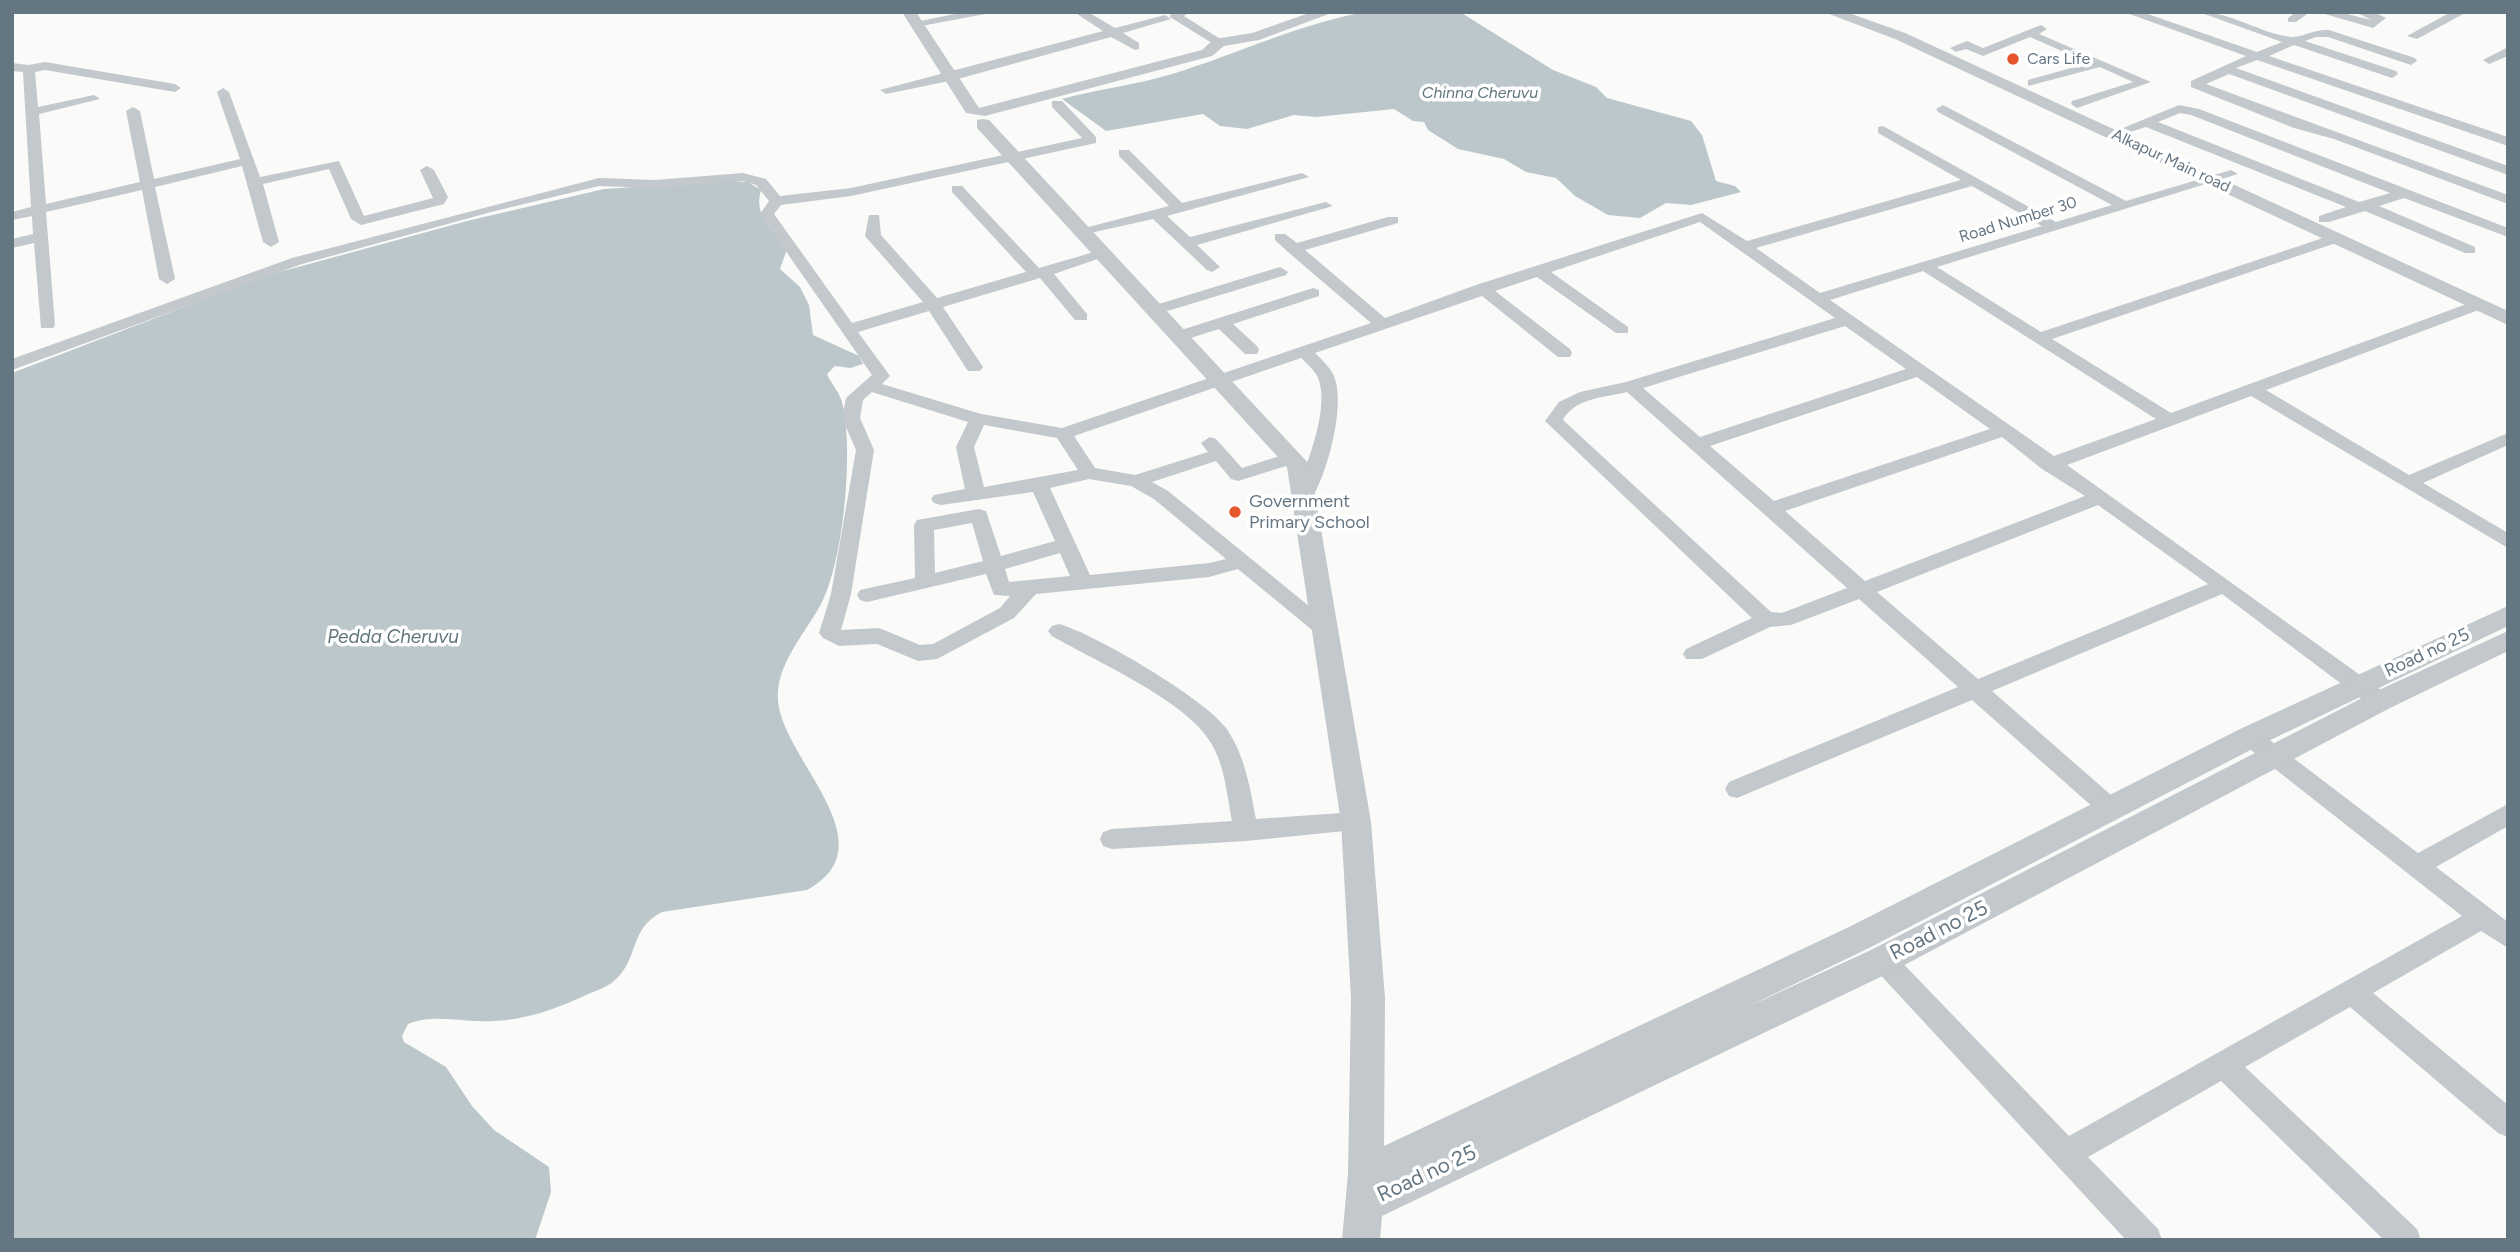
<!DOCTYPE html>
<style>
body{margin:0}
#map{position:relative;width:2520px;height:1252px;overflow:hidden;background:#fafaf8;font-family:Figtree,sans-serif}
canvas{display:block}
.frame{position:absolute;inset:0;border:14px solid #657683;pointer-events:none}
</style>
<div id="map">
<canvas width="2520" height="1252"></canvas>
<div class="frame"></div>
</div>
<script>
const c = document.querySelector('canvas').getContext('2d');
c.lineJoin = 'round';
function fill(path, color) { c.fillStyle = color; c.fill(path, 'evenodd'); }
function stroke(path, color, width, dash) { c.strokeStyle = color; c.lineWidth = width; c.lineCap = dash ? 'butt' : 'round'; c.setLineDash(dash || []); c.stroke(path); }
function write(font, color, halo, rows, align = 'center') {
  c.font = font + ' Figtree,sans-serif'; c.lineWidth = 7; c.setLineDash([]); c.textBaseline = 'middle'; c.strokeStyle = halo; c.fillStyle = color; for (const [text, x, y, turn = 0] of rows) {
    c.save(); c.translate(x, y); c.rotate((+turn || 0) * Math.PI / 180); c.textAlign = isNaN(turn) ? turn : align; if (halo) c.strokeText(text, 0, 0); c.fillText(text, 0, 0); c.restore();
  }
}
fill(new Path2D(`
 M1365 12H1460L1553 70 1596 87 1607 98 1691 121 1702 135 1716 181 1735 186 1741 192 1691 205 1666 203 1640 218 1608 215 1575 196 1556 178 1526 172 1504 159 1458 149 1428 130 1424 122 1413 121 1394 109 1316 117 1294 115 1247 129 1220 126 1203 114 1106 131 1062 99C1098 89 1136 85 1172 74 1237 54 1299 24 1365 12Z
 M728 181 748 182 761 190C753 216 773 230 787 249L780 269 800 287 809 305 813 335 859 356 863 364 850 368 835 366 827 374C831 384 839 391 842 402 854 448 844 557 823 600 808 631 775 663 778 701 783 760 891 845 807 890L662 912C629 928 639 959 615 980 608 987 595 991 586 995 557 1009 525 1020 493 1021 465 1023 435 1013 408 1024L402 1036 404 1042 446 1067 472 1106 494 1130 549 1167 551 1192 535 1240H12V373L265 276 467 221 604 189Z`), '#bbc7cb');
fill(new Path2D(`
 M965 12H996L916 27 910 23Z
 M1074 12H1088L1115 28 1165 15 1171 19 1123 33 1139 43V49L1135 50 1111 37 954 80 886 94 880 90 1103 31Z
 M1171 12H1190L1184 16 1225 42 1215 45 1170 17Z
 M2124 12H2142L2257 52 2282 42 2199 12C2232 12 2259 33 2291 37 2300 38 2314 29 2329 30L2415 58 2417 61 2411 65 2328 37H2316L2305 41 2396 71 2398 74 2392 78 2294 45 2269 56 2508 137V146L2257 60 2236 68 2508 166V175L2229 74 2206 84 2508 195V204L2334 139 2294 128 2191 87V81L2246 56Z
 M2296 12H2310L2296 22H2288V18Z
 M2318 12H2339L2371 20 2356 12H2374L2386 18 2373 28Z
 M2451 12H2467L2417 39 2407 36Z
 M2041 25 2047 29 2039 34 2151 82 2077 108 2071 104 2072 101 2133 82 2100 67 2028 86V80L2089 63 2030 37 1983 56 1966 49 1956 52 1950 48 1967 41 1983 48Z
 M2508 47V56L2489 64 2483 60Z
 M45 62 175 84 181 88 175 92 45 70 35 72 38 107 94 95 100 99 39 114 46 204 140 182 126 111 133 107 140 111 154 179 240 159 217 92 223 88 229 92 260 177 339 161 364 216 433 198 420 170 427 166 434 170 448 197 444 204 361 225 351 219 329 169 263 184 279 242 271 247 263 242 242 166 155 187 175 279 167 284 159 279 142 190 46 212 55 325 53 328H41L34 243 12 248V239L33 234 32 216 12 220V212L31 207 23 72 12 71V63L29 65Z
 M1052 101H1062L1096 137V143L851 196 781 205 774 214 852 323 923 302 865 236 869 215H879L881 235 937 298 1026 272 952 192V186H962L1039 268 1101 250 1109 255 1054 274 1087 314V320H1075L1040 278 943 307 983 367 980 371H968L929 311 858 332 890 376 882 384 981 414 1062 428 1371 323 1288 252 1275 240V234H1285L1297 243 1388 217H1398V223L1305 250 1385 318 1476 285 1702 213 1747 241 1961 180 1878 133V127L1883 126 2056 222 2112 205 1938 112 1936 109 1943 105 2126 201 2231 170 2238 174 1937 267 2041 332 2332 235H2342V241L2052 339 2171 413 2472 302H2484V308L2266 390 2409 475 2508 433V445L2423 483 2508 533V548L2251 396 2067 465 2388 695 2391 701 2388 707H2372L2222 594 1992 691 2119 802 2123 809 2119 816 2111 819 2103 816 1972 700 1737 798 1729 796 1725 789 1729 782 1958 687 1859 599 1791 625 1770 627 1702 659H1686L1683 654 1686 649 1752 618 1545 421 1559 402 1580 392 1626 382 1835 318 1700 222 1551 272 1628 327V333H1616L1537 277 1495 291 1570 349 1572 353 1570 357H1558L1482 296 1315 353C1323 361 1332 369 1335 379 1345 408 1327 474 1311 500H1297L1294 496C1306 468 1333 403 1316 374 1312 368 1306 363 1301 358L1074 436 1095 468 1135 475 1208 452 1201 443 1210 437 1216 439 1242 468 1292 452 1299 454 1301 458 1299 462 1238 481 1231 479 1216 461 1152 482 1168 491 1331 624 1335 629 1331 634H1317L1238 569 1209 577 1036 594 1014 618 937 659 918 661 877 644 839 646 823 638 819 633 831 594 856 450 842 418 846 398 872 375 760 214 769 201 756 185 743 181 655 188 599 186 495 211 302 264 12 370V359L292 258 599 178 655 180 743 173 766 179 780 196 851 188 1082 138 1052 107ZM1972 186 2042 226 1820 293 1756 248ZM1923 271 2156 419 2054 456 1830 300ZM1845 326 1906 369 1700 437 1643 388ZM1917 377 1990 429 1774 501 1710 446ZM872 392 968 422 956 447 965 489 934 495 931 499 934 503 941 505 1033 492 1055 541 1001 556 986 511 979 509 917 520 914 525 915 578 860 590 857 595 860 600 867 602 986 574 994 595 1010 596 1000 608 933 644 920 645 879 628 841 630 851 594 874 450 860 418 863 400ZM1627 392 1847 588 1782 613 1771 612 1563 420C1574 398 1607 397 1627 392ZM984 425 1057 438 1078 470 984 487 974 447ZM2002 437 2042 469 2085 496 1865 581 1785 511ZM1089 479 1131 486 1154 499 1226 559 1209 563 1090 575 1050 488ZM2098 505 2208 584 1978 679 1877 592ZM972 523 983 561 935 573 934 530ZM1060 553 1070 576 1009 582 1005 569Z
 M2179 105 2199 109 2508 228V237L2404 198 2379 206 2475 247V253H2465L2365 211 2329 222H2319V216L2346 207 2146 127 2130 132 2123 128ZM2180 113 2191 115 2390 193 2359 202 2158 122Z
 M1119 150H1129L1182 203 1302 173 1309 177 1167 216 1190 237 1326 202 1333 206 1197 245 1220 267 1212 272 1207 270 1153 219 1077 236V230L1169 206 1119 156Z
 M1280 267 1288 272 1286 275 1161 313H1149L1147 310 1149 307Z
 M1313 288 1319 290V296L1233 324 1257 346 1259 350 1257 354H1245L1219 329 1181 341 1173 336 1175 332Z
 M1059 624C1095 634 1205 699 1226 728 1245 755 1250 788 1256 819L1356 812 1364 815 1368 822 1364 829 1246 841 1112 849 1103 846 1100 839 1103 832 1112 829 1232 821C1227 795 1225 766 1211 743 1187 701 1095 661 1052 636L1048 631 1052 626Z
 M2250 728 2258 731 2418 853 2508 804V826L2436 867 2508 922V948L2481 931 2373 993 2508 1105V1137L2498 1133 2350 1007 2245 1067 2417 1229 2421 1240H2384L2221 1081 2088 1157 2158 1229 2162 1240H2126L1874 968 1870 960 1874 952 1883 949 1892 952 2069 1136 2462 916 2242 743 2239 737 2242 731Z`), '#c3c8cc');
fill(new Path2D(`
 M902 12H916L979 108 1202 50 1214 39 1252 33 1312 12H1334L1259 40 1224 46 1212 56 985 116 966 113Z
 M1824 12H1846L1905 33 2508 311V325L1895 39Z
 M983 119 989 120 1310 465 1371 822 1385 998 1384 1146 1849 927 2240 729 2508 606V626L2260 745 1871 947 1745 1008 1871 950 2370 694 2508 631V651L2390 708 1895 970 1382 1216 1380 1240H1342L1348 1174 1351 998 1341 822 1287 467 977 128V120Z`), '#c3c8cc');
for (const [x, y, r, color] of [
 [2013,59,7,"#e4572e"],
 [1235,512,7,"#e4572e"]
]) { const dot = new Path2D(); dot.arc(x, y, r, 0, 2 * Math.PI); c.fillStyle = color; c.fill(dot); stroke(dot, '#fff', 2.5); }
write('16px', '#657683', '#fff', [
 ["Cars Life",2027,59]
], 'left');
write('italic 16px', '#60757c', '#fff', [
 ["Chinna Cheruvu",1480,93]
]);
write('16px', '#657683', '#fff', [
 ["Alkapur Main road",2171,161,25],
 ["Road Number 30",2018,220,-17]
]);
write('18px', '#657683', '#fff', [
 ["Government",1249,502],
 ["Primary School",1249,523]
], 'left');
write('18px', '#657683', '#fff', [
 ["Road no 25",2427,653,-25]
]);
write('italic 19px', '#60757c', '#fff', [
 ["Pedda Cheruvu",393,637]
]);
write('21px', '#657683', '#fff', [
 ["Road no 25",1939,931,-27],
 ["Road no 25",1427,1174,-25]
]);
</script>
